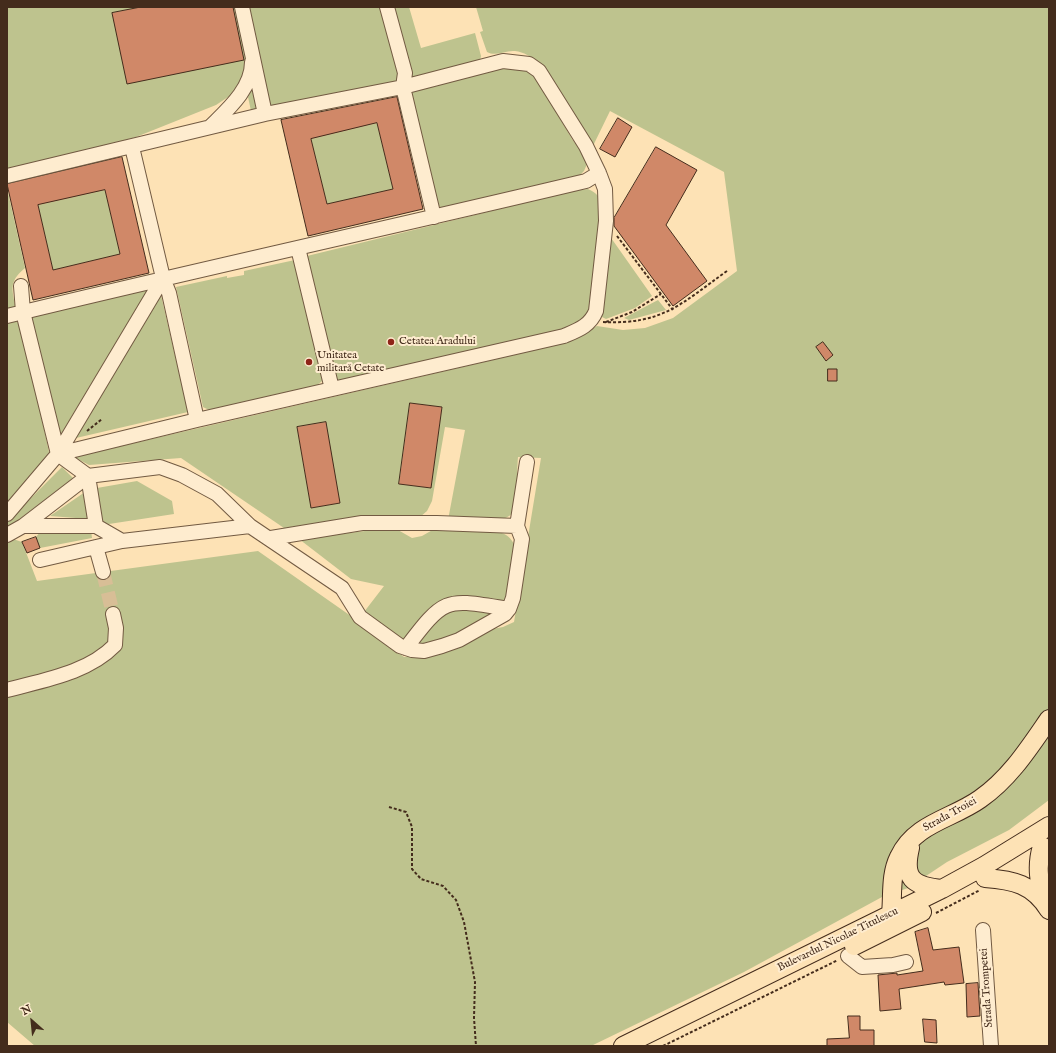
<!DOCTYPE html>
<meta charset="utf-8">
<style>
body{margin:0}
#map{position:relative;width:1056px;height:1053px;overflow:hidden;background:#fde2b5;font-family:"IM FELL English",serif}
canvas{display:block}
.frame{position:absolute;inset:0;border:8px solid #442c1c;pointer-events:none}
.north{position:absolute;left:12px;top:1001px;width:40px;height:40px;-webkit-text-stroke:3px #feeccf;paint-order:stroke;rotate:333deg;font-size:11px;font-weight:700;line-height:16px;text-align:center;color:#442c1c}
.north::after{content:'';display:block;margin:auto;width:14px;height:18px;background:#442c1c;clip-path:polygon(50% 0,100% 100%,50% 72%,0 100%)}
</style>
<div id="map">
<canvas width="1056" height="1053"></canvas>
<div class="frame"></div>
<div class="north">N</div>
</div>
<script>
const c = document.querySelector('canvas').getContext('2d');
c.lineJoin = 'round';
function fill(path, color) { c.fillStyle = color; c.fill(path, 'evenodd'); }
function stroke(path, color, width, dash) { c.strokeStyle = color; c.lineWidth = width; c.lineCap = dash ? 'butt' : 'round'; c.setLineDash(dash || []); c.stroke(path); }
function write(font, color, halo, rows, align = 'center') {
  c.font = font + ' "IM FELL English",serif'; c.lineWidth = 4; c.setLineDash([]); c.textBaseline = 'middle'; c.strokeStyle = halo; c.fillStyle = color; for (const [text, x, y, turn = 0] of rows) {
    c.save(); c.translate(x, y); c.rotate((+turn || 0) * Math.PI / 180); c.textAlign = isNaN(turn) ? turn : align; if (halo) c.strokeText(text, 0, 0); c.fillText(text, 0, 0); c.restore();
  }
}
fill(new Path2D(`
 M7 7H237L248 68 237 91 216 105 136 137 7 172Z
 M244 7H384L402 71 398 82 273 107 268 104Z
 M393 7H409L421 48 475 33 481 56 480 61 410 80Z
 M476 7H1049V800L1009 830 947 862 908 888 882 897 744 972 591 1046H35L7 1022V541L13 539 22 542 37 581 258 551 358 621 404 657 457 646 482 631 503 627 514 622 541 458 518 457C517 468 517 501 514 510 508 527 463 520 448 520L465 430 445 427 432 501 427 511 420 517 353 518 284 528 181 458 89 465 74 457 553 346 580 336 597 326 623 330 645 328 673 318 737 271 724 172 610 111 591 150 538 62C531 57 524 52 515 51 505 50 496 57 487 52L480 32 483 31ZM411 403 442 407 431 488 399 484ZM297 427 340 503 311 508Z
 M504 66 529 70 537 79 572 139 585 156 587 164 584 171 578 177 446 208 440 207 437 203 410 92Z
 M254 84 260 109 251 111 248 97Z
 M377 123 393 189 327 204 311 139Z
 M7 188 25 268C7 283 13 290 16 311L7 314Z
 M588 189C597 193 599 196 602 205L592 309 574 328 335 383 307 256 573 191Z
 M105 190 120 254 53 270 38 205Z
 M609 235 652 296 635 308 606 319 602 317 601 311Z
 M295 260 323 367 322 381 314 388 209 410 203 407 176 287 227 276V278L244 275V271Z
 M148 289 58 439 30 316Z
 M161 295 188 412 76 438Z
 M658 300 666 310 629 320 624 318Z
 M12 322H17L22 327 49 452 47 459 7 505V323Z
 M62 467 73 478 9 527 7 526V522Z
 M137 481 172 501 174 514 109 524 103 523 101 518 97 488Z
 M85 492 89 519 50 516Z
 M436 528C454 529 491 526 506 535 512 539 515 545 517 550L506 605 434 607 401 642 364 612 384 586 351 579 299 539 365 531 398 530 412 538 422 536Z
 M91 530 92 538 40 548 36 537 40 532Z
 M450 607 503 612 448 640 411 646Z`), '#bec38e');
const building = new Path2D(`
 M141 7H233L244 60 127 84 112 13Z
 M397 97 423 209 308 236 281 120ZM377 123 393 189 327 204 311 139Z
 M618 118 632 127 615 157 600 149Z
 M656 147 697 170 666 225 707 281 673 306 614 226V218Z
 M122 157 149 273 33 300 7 184ZM105 190 120 254 53 270 38 205Z
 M823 342 833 355 826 361 816 347Z
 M828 369H837V381H828Z
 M410 403 442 407 431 488 399 484Z
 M326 422 340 503 311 508 297 427Z
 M36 537 40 548 27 553 22 542Z
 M928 928 933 950 959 947 964 983 945 985 944 982 899 989 901 1009 880 1011 878 975 897 973V975L923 971 915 932Z
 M978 983 980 1016 967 1017 966 984Z
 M848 1016H860V1030H874V1046H827V1039L849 1038Z
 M923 1019 936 1020 937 1043 925 1042Z`);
fill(building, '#d08868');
stroke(building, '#442c1c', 1);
stroke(new Path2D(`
 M103 572 113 614`), '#d8be96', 14, [14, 7]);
const minor = new Path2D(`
 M242 7 265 114
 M387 7 405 73 403 87 434 217
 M210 127C227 110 252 89 252 62
 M132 147 163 278 169 293 197 420
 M7 176 265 114 403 87 503 61 529 64 539 71 586 146 599 173 605 189 606 221 596 311C590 326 578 330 564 336L197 420 58 454
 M298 248 332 389
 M21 286 23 312 58 454 88 476 96 526H23
 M7 316C200 269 393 227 586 181L599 173
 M7 514 58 454 163 278
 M96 526 122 541 250 526
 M7 535 23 526 88 476 160 467 182 475 217 494 250 526 342 588 360 617 400 646 412 650 424 651 442 646 459 640 505 614 509 609 513 598 522 539 517 526 527 462
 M271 538 362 523H437L517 526
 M96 547 103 572
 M40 560 122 541
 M406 648C446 595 446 599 509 609
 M7 690C44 680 88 673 115 645L116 628 113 614
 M983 930 991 1046
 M848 956 862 967 893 965 906 962`);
const major = new Path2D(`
 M1042 846C1036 866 1039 883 1045 903
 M910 848C903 878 912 886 942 889
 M985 878C1013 880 1033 884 1049 910
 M891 914C893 895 890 875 899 857 915 823 952 819 980 799 1010 778 1029 748 1049 719
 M854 946 922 912
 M623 1046 942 889 984 866 1049 826`);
stroke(minor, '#725a42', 16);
stroke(major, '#442c1c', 20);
stroke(new Path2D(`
 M617 236 673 310
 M603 322C663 325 682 303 727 271
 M606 322 632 312 661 294
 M87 431 102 419
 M389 807 406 812 412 827V869L421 879 443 886 456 900 464 922 475 982 474 1018 476 1046
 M936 913 980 890
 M663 1046 838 960`), '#442c1c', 2, [3, 2]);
stroke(minor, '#feeccf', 14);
stroke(major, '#fde2b5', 18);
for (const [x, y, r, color] of [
 [391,342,4,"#8f2418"],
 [309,362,4,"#8f2418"]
]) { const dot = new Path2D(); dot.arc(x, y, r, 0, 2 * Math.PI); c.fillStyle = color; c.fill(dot); stroke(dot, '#feeccf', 1.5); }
write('11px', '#442c1c', '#feeccf', [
 ["Cetatea Aradului",399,342],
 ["Unitatea",317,356],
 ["militară Cetate",317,369]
], 'left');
write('11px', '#442c1c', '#feeccf', [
 ["Strada Troiei",950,815,-29],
 ["Bulevardul Nicolae Titulescu",838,940,-26],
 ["Strada Trompetei",987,988,-94]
]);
</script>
